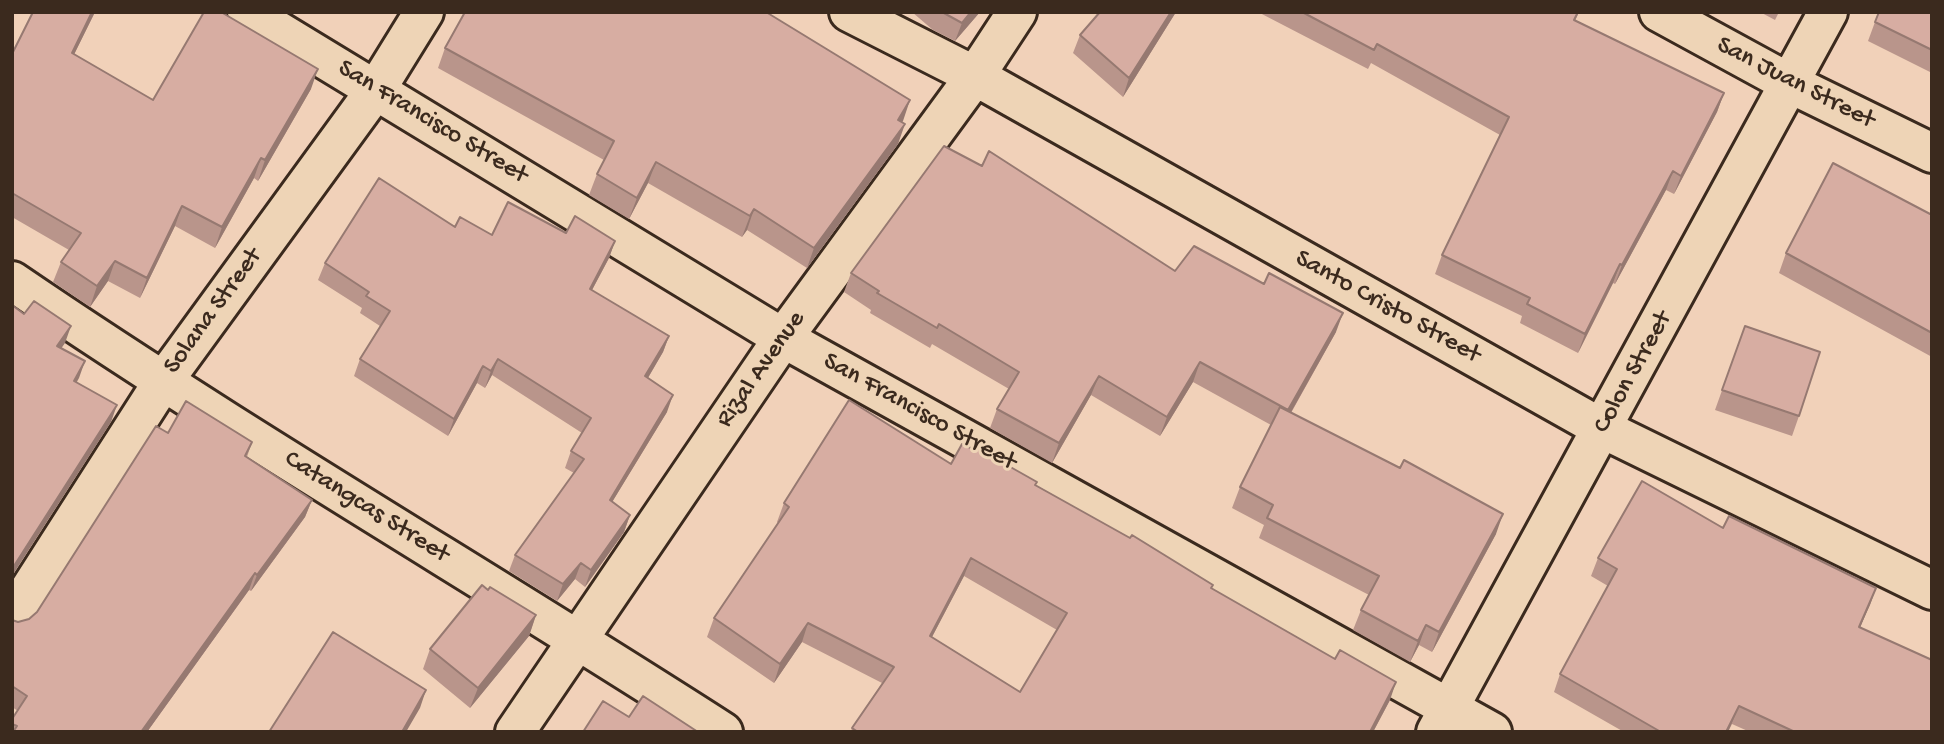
<!DOCTYPE html>
<style>
body{margin:0}
#map{position:relative;width:1944px;height:744px;overflow:hidden;background:#f1d1b9;font-family:"Gochi Hand",sans-serif}
canvas{display:block}
.frame{position:absolute;inset:0;border:14px solid #3b2a1e;pointer-events:none}
</style>
<div id="map">
<canvas width="1944" height="744"></canvas>
<div class="frame"></div>
</div>
<script>
const c = document.querySelector('canvas').getContext('2d');
c.lineJoin = 'round';
function stroke(path, color, width, dash) { c.strokeStyle = color; c.lineWidth = width; c.lineCap = dash ? 'butt' : 'round'; c.setLineDash(dash || []); c.stroke(path); }
function fill(path, color) { c.fillStyle = color; c.fill(path, 'evenodd'); }
function write(font, color, halo, rows, align = 'center') {
  c.font = font + ' "Gochi Hand",sans-serif'; c.lineWidth = 6; c.setLineDash([]); c.textBaseline = 'middle'; c.strokeStyle = halo; c.fillStyle = color; for (const [text, x, y, turn = 0] of rows) {
    c.save(); c.translate(x, y); c.rotate((+turn || 0) * Math.PI / 180); c.textAlign = isNaN(turn) ? turn : align; if (halo) c.strokeText(text, 0, 0); c.fillText(text, 0, 0); c.restore();
  }
}
const minor = new Path2D(`
 M247 12 783 338 1492 732
 M849 12 975 76 1603 429 1932 590
 M1659 12 1791 84 1932 153
 M12 281C244 439 487 580 723 732
 M12 617 162 383 377 88 424 12
 M515 732 783 338 975 76 1017 12
 M1436 732 1828 12`);
stroke(minor, '#3b2a1e', 44);
stroke(minor, '#eed4b6', 38);
fill(new Path2D(`
 M95 12 74 54 153 100 311 89 258 181 254 178 215 248 175 226 140 298 108 281 90 307 53 282 61 262 69 250 12 217V54Z
 M912 12H980L955 41 933 30Z
 M1100 12H1176L1123 97 1073 53 1080 35Z
 M1258 12H1579L1575 21 1724 93 1717 112 1674 194 1666 190 1615 284 1613 283 1578 353 1520 323 1522 316 1435 274 1442 255 1500 135 1371 63 1368 69Z
 M1760 12H1779L1775 20Z
 M1932 12V69L1930 72 1868 41 1875 22Z
 M445 48 902 122 898 144 807 268 747 230 742 237 648 183 629 219 589 195 597 174 604 160 438 68Z
 M1932 215V357L1779 273 1786 253Z
 M455 227 492 235 566 233 615 241 609 258 592 290 669 336 663 352 648 378 667 412 612 502 630 515 624 532 585 587 575 579 557 601 509 571 515 555 574 473 565 468 571 451 582 433 492 375 485 388 477 383 448 436 354 376 360 359 380 326 360 313 362 308 318 280 325 263Z
 M1175 271 1336 332 1291 413 1496 534 1432 652 1419 645 1410 662 1353 630 1361 610 1369 595 1259 538 1264 525 1232 508 1240 487 1271 425 1193 382 1160 436 1091 395 1052 463 990 428 997 409 1009 389 932 344 930 348 870 313 871 310 844 292 851 273Z
 M1745 326 1799 416 1792 436 1715 410Z
 M168 433 252 442 247 457 312 500 305 517 251 591 249 590 147 732H12V719L18 711 12 707V620L18 622 29 619 37 612Z
 M1036 485 1212 588 1390 700 1373 732H851L852 728 882 683 802 642 774 683 707 637 714 618 778 523 777 522 784 503ZM964 576 1057 630 1020 692 932 637Z
 M1723 528 1876 588 1860 628 1932 732H1750L1732 724 1728 732H1624L1554 692 1560 674 1608 586 1591 576 1598 558Z
 M488 590 536 615 529 636 470 708 423 669 430 649Z`), '#b9958b');
fill(new Path2D(`
 M92 12H95L65 73 72 53Z
 M971 12H980L955 41 962 23Z
 M1171 12H1176L1123 97 1129 78Z
 M318 69 311 89 258 181 265 160Z
 M1724 93 1717 112 1674 194 1681 176Z
 M910 100 903 121 890 141 898 120Z
 M905 124 898 144 807 268 814 248Z
 M261 158 254 178 215 248 222 227Z
 M656 162 648 183 629 219 637 198Z
 M1673 171 1666 190 1615 284 1622 265Z
 M182 206 175 226 140 298 147 278Z
 M754 209 747 230 742 237 750 216Z
 M615 241 609 258 584 305 590 289Z
 M115 261 108 281 90 307 97 286Z
 M1620 264 1613 283 1578 353 1585 334Z
 M1343 313 1336 332 1281 430 1288 410Z
 M71 326 65 343 51 363 57 346Z
 M669 336 663 352 639 393 645 376Z
 M498 359 492 375 485 388 491 371Z
 M85 361 79 378 68 398 74 381Z
 M1200 362 1193 382 1160 436 1167 417Z
 M483 366 477 383 448 436 454 419Z
 M1099 376 1091 395 1052 463 1059 443Z
 M673 395 667 412 603 517 610 500Z
 M117 405 111 422 12 576V569Z
 M312 500 305 517 251 591 257 575Z
 M1503 514 1496 534 1432 652 1439 632Z
 M630 515 624 532 585 587 591 570Z
 M971 558 964 576 923 654 930 636Z
 M581 563 575 579 557 601 563 584Z
 M255 573 249 590 147 732H141Z
 M1876 588 1870 605 1852 645 1859 627Z
 M536 615 529 636 470 708 478 688Z
 M808 623 802 642 774 683 780 664Z
 M1426 625 1419 645 1410 662 1418 641Z
 M1396 682 1390 700 1373 732H1370Z
 M426 690 420 708 406 732H402Z
 M1739 706 1728 732H1726Z`), '#967971');
const building = new Path2D(`
 M33 12H92L72 53 153 100 204 12H221L318 69 265 160 261 158 222 227 182 206 147 278 115 261 97 286 61 262 81 233 12 193V54Z
 M465 12H766L910 100 898 120 905 124 814 248 754 209 750 216 656 162 637 198 597 174 614 141 445 48Z
 M942 12H971L962 23Z
 M1100 12H1171L1129 78 1080 35Z
 M1302 12H1578L1574 20 1724 93 1681 176 1673 171 1622 265 1620 264 1585 334 1527 304 1530 298 1442 255 1509 117 1377 44 1374 50Z
 M1879 12H1932V50L1875 22Z
 M944 146 982 166 989 151 1175 271 1194 246 1264 284 1269 273 1343 313 1288 410 1200 362 1167 417 1099 376 1059 443 997 409 1019 372 939 324 937 328 877 293 879 291 851 273Z
 M1833 163 1932 215V333L1786 253Z
 M379 178 455 227 460 217 492 235 508 202 566 233 575 216 615 241 590 289 669 336 645 376 673 395 610 500 630 515 591 570 581 563 563 584 515 555 584 459 571 451 591 418 498 359 491 371 483 366 454 419 360 359 390 311 366 296 369 292 325 263Z
 M34 301 71 326 57 346 85 361 74 381 117 405 12 569V305L24 314Z
 M1745 326 1820 352 1799 416 1722 390Z
 M849 400 951 464 962 444 973 449 975 447 1037 482 1035 485 1130 538 1132 535 1213 585 1211 588 1335 659 1340 650 1396 682 1370 732H858L852 728 894 667 808 623 780 664 714 618 789 507 784 503ZM971 558 1067 613 1020 692 930 636Z
 M186 401 252 442 245 456 312 500 257 575 255 573 141 732H13L17 726 12 724V719L27 696 12 686V620L18 622 29 619 37 612 156 426 168 433Z
 M1280 407 1400 468 1404 460 1503 514 1439 632 1426 625 1418 641 1361 610 1379 576 1267 518 1273 505 1240 487Z
 M1642 481 1723 528 1729 516 1876 588 1859 627 1932 660V732H1795L1739 706 1726 732H1661L1560 674 1617 569 1598 558Z
 M482 585 488 590 490 587 536 615 478 688 430 649Z
 M333 632 426 690 402 732H269Z
 M643 696 698 732H583L603 701 629 717Z`);
fill(building, '#d7ada2');
stroke(building, '#967971', 2);
write('26px', '#3b2a1e', '#eed4b6', [
 ["San Juan Street",1795,84,27],
 ["San Francisco Street",432,123,31],
 ["Santo Cristo Street",1387,308,29],
 ["Solana Street",214,312,-54],
 ["Rizal Avenue",762,370,-55],
 ["Colon Street",1634,373,-61],
 ["San Francisco Street",919,413,29],
 ["Catangcas Street",366,508,32]
]);
</script>
